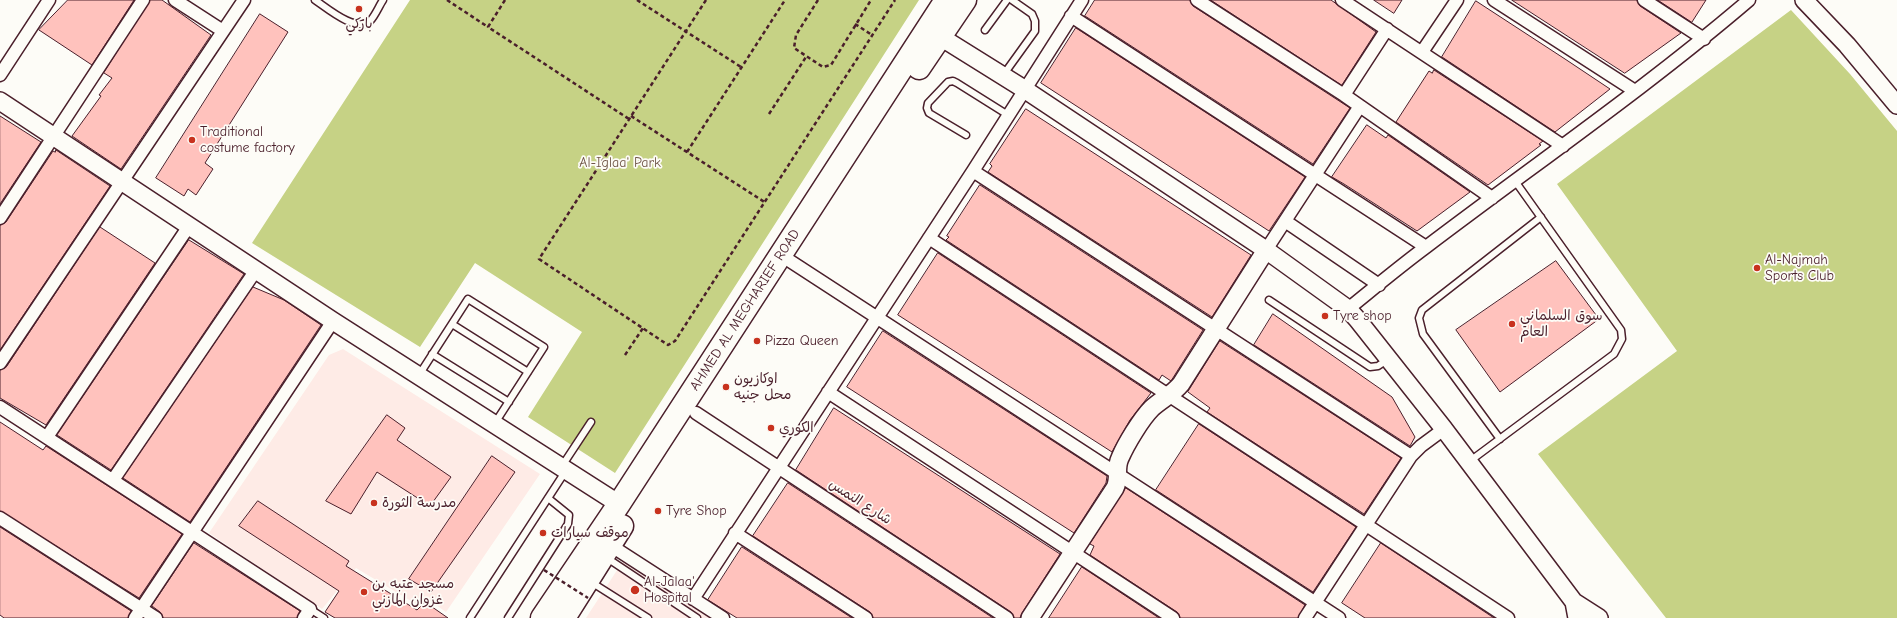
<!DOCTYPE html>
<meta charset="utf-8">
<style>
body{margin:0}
canvas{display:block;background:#fdfcf7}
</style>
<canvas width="1897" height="618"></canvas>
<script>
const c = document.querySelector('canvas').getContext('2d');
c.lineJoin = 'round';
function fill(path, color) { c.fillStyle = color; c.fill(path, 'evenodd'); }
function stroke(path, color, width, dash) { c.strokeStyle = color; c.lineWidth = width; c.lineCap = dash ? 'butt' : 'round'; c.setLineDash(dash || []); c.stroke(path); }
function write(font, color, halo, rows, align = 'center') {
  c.font = font + ' "Comic Neue","Playpen Sans Arabic",sans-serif'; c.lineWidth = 3.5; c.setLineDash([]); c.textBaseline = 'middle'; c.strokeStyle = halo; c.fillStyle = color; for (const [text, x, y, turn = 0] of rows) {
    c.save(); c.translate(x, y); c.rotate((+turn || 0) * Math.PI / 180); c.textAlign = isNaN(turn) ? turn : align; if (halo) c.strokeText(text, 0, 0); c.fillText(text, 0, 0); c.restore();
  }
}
fill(new Path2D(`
 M343 349 540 474 446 612 423 596 416 604 356 568 322 609 209 533 329 355Z
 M623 561 710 618H586Z`), '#feebe6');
fill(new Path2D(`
 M410 0H919L615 473 528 417 582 332 475 263 420 347 252 243Z
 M1791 10 1850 74 1897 131V618H1666L1538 454 1677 351 1557 184Z`), '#c6d285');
const building = new Path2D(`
 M68 0H134L92 65 39 30Z
 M150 0H162L211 35 121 169 72 136 101 96 99 95 112 78 104 73Z
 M1095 0H1190L1193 6 1350 108 1313 164 1085 16Z
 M1211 0H1331L1376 32 1342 85Z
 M1374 0H1402L1394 13Z
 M1512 0H1637L1640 6 1681 33 1625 73Z
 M1658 0H1706L1692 22Z
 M1476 1 1565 59 1610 89 1555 132 1442 57Z
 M260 14 288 32 205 163 213 169 196 195 188 189 184 196 156 178Z
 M1076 28 1305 177 1269 231 1041 83Z
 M1434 70 1543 141 1539 144 1541 145 1488 185 1396 122 1429 71 1432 73Z
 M1026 109 1251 255 1212 317 988 172 992 166 990 164Z
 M0 116 41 142 0 204Z
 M1367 125 1386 138 1388 135 1470 192 1417 231 1344 184 1332 177Z
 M56 150 110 186 0 350V225L6 222 53 151 55 152Z
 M980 185 1203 330 1171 381 1162 375 1159 380 946 240 949 237 947 236Z
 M100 227 155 263 46 425 0 398V370L6 367Z
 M189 240 244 274 111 470 57 435Z
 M938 253 1151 393 1130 420 1112 452 898 315Z
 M1556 261 1599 319 1500 392 1456 330Z
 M253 287 284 300 321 325 190 522 123 478Z
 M1273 314 1392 397 1415 437 1410 446 1254 345Z
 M883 331 1107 476 1106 483 1074 533 847 387Z
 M1220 341 1401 458 1364 514 1207 412 1210 408 1188 392Z
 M834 408 1060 554 1022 613 1020 618H1014L1011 612 796 470Z
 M387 415 405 428 397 440 451 477 430 506 377 472 351 514 326 501Z
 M0 422 43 450 46 446 182 534 139 598 0 511Z
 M1199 424 1356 527 1313 592 1156 490Z
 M492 456 515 472 431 592 409 579Z
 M788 483 993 618H873L870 612 753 536Z
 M1126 488 1305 605 1298 618H1180L1177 612 1090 555 1094 546 1090 544Z
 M258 501 349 561 346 566 417 610 425 602 448 618H335L325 612 339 591 239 526Z
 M0 527 131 611 128 618H4L0 615Z
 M194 543 300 611 297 618H163L160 612 152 606Z
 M1381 543 1494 618H1365L1342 603Z
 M742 547 852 618H737L708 600Z
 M1082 567 1159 618H1049Z`);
fill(building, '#ffc2bd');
stroke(building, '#4a1f2b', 1);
const lane = new Path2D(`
 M315 0C327 8 356 33 370 21 375 16 379 6 383 0
 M985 30 1007 0
 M1004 74 1035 31V21L1032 14 1012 0
 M966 135 929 113 927 108 928 103 948 82 953 81 957 83 1008 115
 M1269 300 1370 367 1378 366 1387 360
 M452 324 528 372
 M432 354 509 402
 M419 375 468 299 544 347 495 423
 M1500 439 1423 334 1419 318 1422 310 1541 217
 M1470 461 1614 354 1622 339 1621 330 1515 181
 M562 466 591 422
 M607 558 697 618
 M591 582 648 618
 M310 609 324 618
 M470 618 565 472
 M508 618 568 524 569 515 548 498`);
const street = new Path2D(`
 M175 0 223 31
 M1197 0 1344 95 1492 198
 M1342 0 1563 146
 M1494 0 1635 91
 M1644 0 1704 39
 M1071 16 1426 247
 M1422 52 1457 0
 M0 75 49 0
 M1344 95 1387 29
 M973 171 1411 456
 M0 218 143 0
 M1285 221 1379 285
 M929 238 1508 618
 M1266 250 1360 106
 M790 261 1339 618
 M1348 309C1374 288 1399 267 1426 247 1534 165 1646 88 1749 0
 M0 363 244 0
 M828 392 1173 618
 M0 407 310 609 304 618
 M696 413 1007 618
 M47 437 189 226
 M113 480 256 270
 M0 518 156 618
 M735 533 866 618
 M610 545 723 618
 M693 599 973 171 1082 0
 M135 618 333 321
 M1305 618 1411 456 1421 446 1444 429`);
const secondary = new Path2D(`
 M1804 0 1847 45 1897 105
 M931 31 1024 89 1266 250 1348 309 1357 319 1444 429 1574 602 1577 618
 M0 101 333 321 619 504
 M1574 602 1599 618
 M1030 618 1115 488C1120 478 1115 468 1120 458 1126 444 1141 419 1152 408 1162 399 1173 394 1181 384L1266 250`);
const highway = new Path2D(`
 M919 68 965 0
 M542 618 619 504 946 0
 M564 618 622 526`);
stroke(lane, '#4a1f2b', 9);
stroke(street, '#4a1f2b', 15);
stroke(secondary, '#4a1f2b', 20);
stroke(highway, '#4a1f2b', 25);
stroke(new Path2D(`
 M447 0 488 27
 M505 0 488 27 629 119
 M637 0 741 67
 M706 0 539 259 668 345 675 341 895 0
 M818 0 796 35 794 48 823 67 831 65 871 0
 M855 24 872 35
 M769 114 806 57
 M631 116 766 203
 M687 152 785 0
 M625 355 643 328`), '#4a1f2b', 2.5, [4, 3]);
stroke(lane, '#fdfcf7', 6);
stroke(street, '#fdfcf7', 12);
stroke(secondary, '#fdfcf7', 17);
stroke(highway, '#fdfcf7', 22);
stroke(new Path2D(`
 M544 570 588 598`), '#4a1f2b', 2.5, [4, 3]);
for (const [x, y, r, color] of [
 [359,9,4,"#c8321e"],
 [192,140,4,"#c8321e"],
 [1757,268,4,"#c8321e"],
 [1325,316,4,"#c8321e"],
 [1512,324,4,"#c8321e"],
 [757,341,4,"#c8321e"],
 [726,387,4,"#c8321e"],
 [771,428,4,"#c8321e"],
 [374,503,4,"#c8321e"],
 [658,511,4,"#c8321e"],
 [543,533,4,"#c8321e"],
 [635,590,5,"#c8321e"],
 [364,592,4,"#c8321e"]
]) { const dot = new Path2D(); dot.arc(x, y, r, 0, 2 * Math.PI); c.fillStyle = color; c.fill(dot); stroke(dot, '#fdfcf7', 1.5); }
write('14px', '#4a1f2b', '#fdfcf7', [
 ["باركي",359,24,"center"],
 ["Traditional",200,132],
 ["costume factory",200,148],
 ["Al-Najmah",1765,260],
 ["Sports Club",1765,276],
 ["Tyre shop",1333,316],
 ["سوق السلماني",1520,316],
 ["العام",1520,332],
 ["Pizza Queen",765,341],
 ["اوكازيون",734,379],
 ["محل جنيه",734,395],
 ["الكوري",779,428],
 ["مدرسة الثورة",382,503],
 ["Tyre Shop",666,511],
 ["موقف سيارات",551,533],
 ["Al-Jalaa'",644,582],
 ["Hospital",644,598],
 ["مسجد عتبه بن",372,584],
 ["غزوان المازني",372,600]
], 'left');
write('14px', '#6f5546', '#fdfcf7', [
 ["Al-Iglaa' Park",620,163]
]);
write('14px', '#4a1f2b', '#fdfcf7', [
 ["AHMED AL MEGHARIEF ROAD",745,310,-57],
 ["شارع النمس",860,502,33]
]);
</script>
